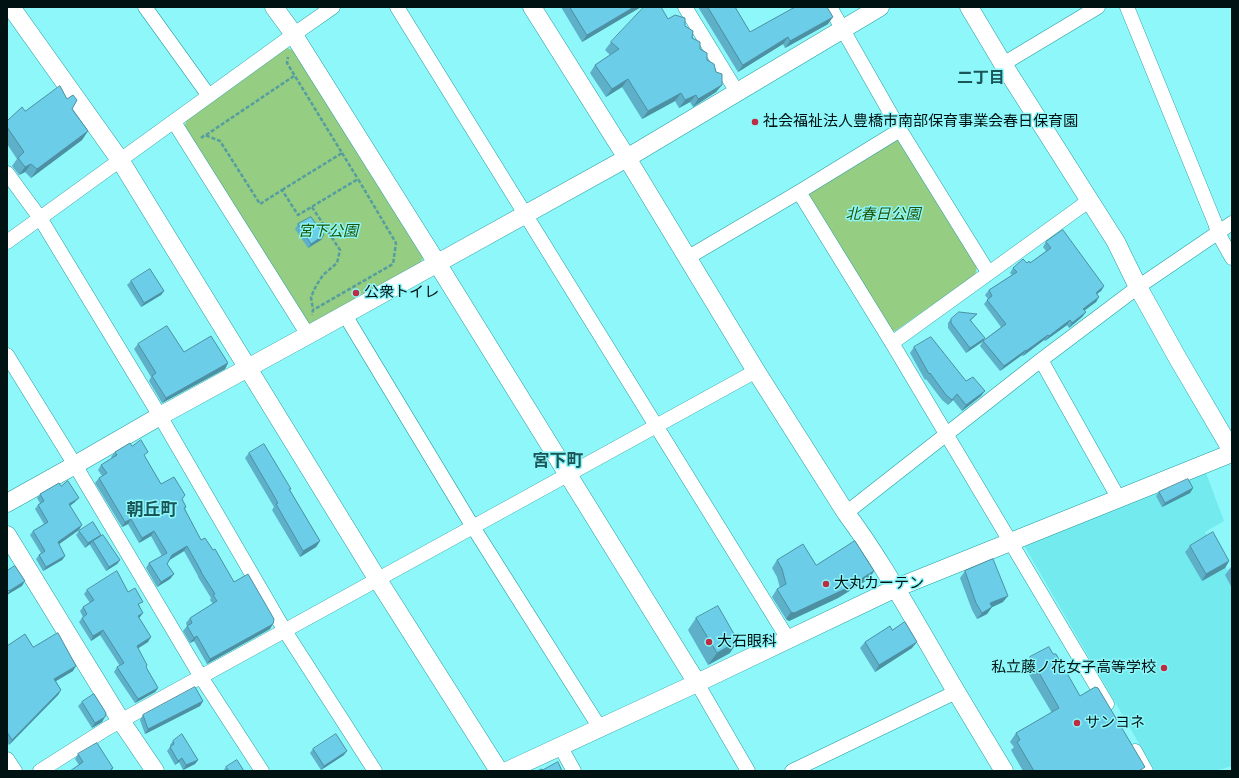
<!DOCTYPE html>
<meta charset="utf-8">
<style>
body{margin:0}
#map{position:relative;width:1239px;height:778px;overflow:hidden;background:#8df7fa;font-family:"Zilla Slab",serif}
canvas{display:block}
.frame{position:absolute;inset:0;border:8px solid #001212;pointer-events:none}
</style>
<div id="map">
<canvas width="1239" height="778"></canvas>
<div class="frame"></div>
</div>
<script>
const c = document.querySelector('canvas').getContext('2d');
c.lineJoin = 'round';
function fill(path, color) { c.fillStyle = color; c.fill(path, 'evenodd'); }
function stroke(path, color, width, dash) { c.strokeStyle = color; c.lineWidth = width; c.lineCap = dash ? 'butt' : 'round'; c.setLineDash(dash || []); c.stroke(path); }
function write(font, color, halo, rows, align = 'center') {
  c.font = font + ' "Zilla Slab","Noto Sans JP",serif'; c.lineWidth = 3; c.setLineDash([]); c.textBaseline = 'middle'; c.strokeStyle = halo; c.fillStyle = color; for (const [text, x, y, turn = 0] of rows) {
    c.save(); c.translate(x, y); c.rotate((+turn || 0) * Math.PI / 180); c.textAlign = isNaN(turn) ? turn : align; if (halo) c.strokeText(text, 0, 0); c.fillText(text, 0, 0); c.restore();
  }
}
fill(new Path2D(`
 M1206 473 1224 521 1205 532 1227 570 1232 568V766L1215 771H1155L1025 547 1027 543Z`), '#73eaed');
fill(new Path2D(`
 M287 48 295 51 423 258 420 263 311 325 304 322 184 127 187 120Z
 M898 139 977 267 975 275 895 331 890 330 809 200 810 192Z`), '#95cd82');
const minor = new Path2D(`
 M145 7 209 96
 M397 7 788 639
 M685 7 737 92
 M830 7 900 130 988 272
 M1127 7 1215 223 1218 233 1232 258
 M1003 64 1098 7
 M174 122 308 335
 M7 173 40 218 160 416 285 631 375 771
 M799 192 892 343 1107 704
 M7 242 293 35 333 7
 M687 258 799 192 900 130
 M345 315 473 527 600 728
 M892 343 1090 200
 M7 355 75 465 201 677 262 771
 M1041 360 1119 499
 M846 513 1041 360 1138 287 1232 223
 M697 683 748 771
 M560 746 574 771
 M1135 751 1146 771
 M7 759 15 771
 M40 771 106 729 756 371
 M792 771 956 692`);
const tertiary = new Path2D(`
 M11 7 120 160 378 580 499 771
 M274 7 290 29 437 263 697 683
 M532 7 627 158 756 371 846 513C878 556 905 604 932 650 955 691 980 731 1004 771
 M969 7 1003 64 1116 242 1138 287 1177 357 1232 451
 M7 503 75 465 160 416 308 335 627 158 880 7
 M7 535 121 721 155 771
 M507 771 697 683 896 588 1232 453`);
stroke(minor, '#279da0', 15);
stroke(tertiary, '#279da0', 19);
stroke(new Path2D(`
 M206 135 294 76
 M201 138 205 135 220 141 260 204 282 190 298 215 358 179 396 243 393 264 313 310 312 315
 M342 153 358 179
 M282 190 342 153 287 63 288 57
 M312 207 340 250 337 263 323 275 316 286 311 297 313 310`), '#559d9f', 2.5, [4, 2]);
stroke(minor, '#fff', 14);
stroke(tertiary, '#fff', 18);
fill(new Path2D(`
 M561 7H641L582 42Z
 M698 7H735L750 32 828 24 785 48 783 44 738 72Z
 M668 19 685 26 716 72 722 85 716 92 693 107 690 102 679 108 675 101 642 119 622 87 606 97 590 73 595 65 610 55 605 50 611 42Z
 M72 109 88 131 82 140 31 178 25 172 19 175 12 166 17 159 7 144V121L25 111Z
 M298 224 324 235 321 240 308 248 295 229Z
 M1046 242 1104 286 1101 291 1097 294 1099 297 1096 302 1084 310 1086 312 1082 317 1069 328 1067 325 1045 341 1044 340 1023 356 1022 355 1000 371 980 346 983 341 1001 327 984 304 988 299 985 295 989 290 1012 275 1010 273 1013 268 1030 263 1046 251 1043 247Z
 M131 281 164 291 161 295 141 307 127 285Z
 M977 314 971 320 982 342 966 353 948 328V323L951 319Z
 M138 344 184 352 228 363 225 369 162 403 149 381 151 377 134 349Z
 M914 347 981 396 962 411 953 400 948 405 942 400 926 379 925 380 910 353Z
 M132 446 145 457 161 484 182 500 186 507 185 509 201 540 213 550 234 582 270 629 207 664 194 641 190 643 183 631 187 626 186 623 190 618 213 604 210 600 211 598 198 577V576L184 551 170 560 167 564 174 574 170 579 157 587 146 568 149 563 162 556 151 536 139 543 128 524 122 527 95 483 99 478 102 476 98 470 101 465 112 458 111 457 115 452Z
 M249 453 290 490 320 541 316 547 300 557 272 510 274 507 245 458Z
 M1193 488 1190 493 1162 507 1156 496 1159 492Z
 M40 494 75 502 70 506 79 530 59 544 65 556 62 560 43 571 36 559 39 555 41 553 30 535 33 531 44 524 35 509 38 505 40 503 37 498Z
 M79 531 100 537 120 560 117 564 106 571 90 545V544L85 548 76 535Z
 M1190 546 1229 561 1225 568 1202 581 1185 552Z
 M777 560 816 565 874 571 869 579 838 598 789 621 786 619 772 597 777 589 780 588 777 577 772 568Z
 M1232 566V588L1225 575 1231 567Z
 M965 571 1003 602 992 607 987 614 977 619 972 610 960 578Z
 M87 590 128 592 140 606V617L139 618 148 642 138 648 146 667 158 688 155 692 135 703 114 672 117 667 120 666 100 635 91 641 79 622 82 618 83 617 80 611 83 607 90 603 84 594Z
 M696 618 730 653 708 665 688 630Z
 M892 630 912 648 875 672 860 648 865 642Z
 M7 646 33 647 73 671 56 681 61 690 58 695 9 745 7 742Z
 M1030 657 1080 696 1142 771H1023L1011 750 1014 747 1010 742 1016 733 1052 713 1024 666Z
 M203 701 200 706 145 734 140 720 143 715Z
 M82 702 102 722 92 728 78 706Z
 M173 741 198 760 195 764 183 770 179 762 175 765 167 751 170 747V745Z
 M313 749 344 755 321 770 310 753Z
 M78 754 113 768 112 770 79 765 75 759Z
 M226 767 244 771H223Z`), '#5db0c8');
fill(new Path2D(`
 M634 7H641L582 42 587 35Z
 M833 17 828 24 785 48 790 41Z
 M788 37 783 44 738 72 743 65Z
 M628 79 622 87 606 97 612 89Z
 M722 85 716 92 693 107 698 99Z
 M681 93 675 101 642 119 648 111Z
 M696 95 690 102 679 108 685 100Z
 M88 131 82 140 31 178 37 169Z
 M31 164 25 172 19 175 25 167Z
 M324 235 321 240 308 248 311 244Z
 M1104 286 1101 291 1092 297 1096 293Z
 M164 291 161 295 141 307 144 303Z
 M1099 297 1096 302 1080 314 1083 309Z
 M1086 312 1082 317 1069 328 1072 323Z
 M1070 320 1067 325 1045 341 1049 336Z
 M1048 335 1044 340 1023 356 1026 351Z
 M985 338 982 342 966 353 970 348Z
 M1026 350 1022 355 1000 371 1004 366Z
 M228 363 225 369 162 403 166 398Z
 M985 391 981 396 962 411 966 405Z
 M957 394 953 400 948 405 952 400Z
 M1193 488 1190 493 1162 507 1165 503Z
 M79 498 75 502 66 508 69 504Z
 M131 519 128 524 122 527 125 522Z
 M82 525 79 530 55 547 58 542Z
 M154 531 151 536 139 543 142 538Z
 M101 535 98 540 93 541 90 544 85 548 88 543Z
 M320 541 316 547 300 557 303 551Z
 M187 546 184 551 169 560 172 555Z
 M65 556 62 560 43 571 46 567Z
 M120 560 117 564 106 571 109 567Z
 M1229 561 1225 568 1202 581 1206 574Z
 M874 571 869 579 838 598 789 621 786 619 791 612Z
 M174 574 170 579 157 587 161 582Z
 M25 581 22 586 7 595 9 591Z
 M1008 596 1003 602 986 610 990 603Z
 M992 607 987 614 977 619 982 613Z
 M143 613 140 617 135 620 138 616Z
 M273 624 270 629 207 664 210 659Z
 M103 630 100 635 91 641 93 636Z
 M197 636 194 641 190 643 194 638Z
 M151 637 148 642 134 651 137 646Z
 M738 641 730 653 708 665 717 653Z
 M917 642 912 648 875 672 879 665Z
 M76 666 73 671 51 684 54 679Z
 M158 688 155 692 135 703 138 699Z
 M61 690 58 695 9 745 12 740Z
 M203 701 200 706 145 734 148 729Z
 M105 717 102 722 92 728 95 723Z
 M347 751 344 755 321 770 324 766Z
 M182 758 179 762 175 765 178 761Z
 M198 760 195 764 183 770 186 765Z`), '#4c90a2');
const building = new Path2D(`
 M570 7H634L587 35Z
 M644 7H661L668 19 675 15 685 18V26L693 31 692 38 700 42V49L707 53V60L714 64 716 72 722 74V85L698 99 696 95 685 100 681 93 648 111 628 79 612 89 595 65 619 49 611 42Z
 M708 7H735L750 32 795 7H827L833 17 790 41 788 37 743 65Z
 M60 86 67 99 73 95 77 100 72 109 88 131 37 169 31 164 25 167 18 158 24 152 7 127V121L22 107 25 111Z
 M311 217 324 235 311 244 298 224Z
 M1063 230 1104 286 1096 293 1099 297 1083 309 1086 312 1072 323 1070 320 1049 336 1048 335 1026 351V350L1004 366 983 341 1006 324 987 300 992 296 989 290 1017 272 1013 268 1023 259 1027 263 1029 261 1030 263 1051 248 1046 242Z
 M150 269 164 291 144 303 131 281Z
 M959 312 977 314 970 320 985 338 970 348 951 323V319Z
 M167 326 184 352 211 336 228 363 166 398 152 376 156 373 138 344Z
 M931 337 966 381 973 377 985 391 966 405 957 394 952 400 946 395 930 373 929 374 914 347Z
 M141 440 148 452 144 455 161 484 174 477 185 495 182 499 186 507 184 508 201 540 205 538 213 550 215 549 234 582 248 574 274 619 273 624 210 659 197 636 194 638 187 626 192 623 190 618 217 601 213 595 215 594 201 572V571L187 546 172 555 167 564 174 574 161 582 149 563 167 553 154 531 142 538 131 519 125 522 99 478 107 473 101 465 117 455 115 452 130 443 132 446Z
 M264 444 291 489H289L320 541 303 551 276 504 278 503 249 453Z
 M1188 479 1193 488 1165 503 1159 492Z
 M68 481 79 498 69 504 82 525 58 542 65 556 46 567 39 555 45 551 33 531 48 522 38 505 44 501 40 494 59 483 61 486Z
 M93 522 101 535 88 543 79 531Z
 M1213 532 1229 561 1206 574 1190 546Z
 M103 535 120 560 109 567 93 541Z
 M855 541 874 571 843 590 794 613 791 612 777 589 786 584 782 569 777 560 803 544 816 565Z
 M993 559 1008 596 990 603 992 607 982 613 976 603 965 571Z
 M15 566 25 581 9 591 8 590 7 591V571Z
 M117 571 128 592 135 588 143 602 138 604 143 613 138 616 151 637 137 646 147 665 146 667 158 688 138 699 117 667 124 663 103 630 93 636 82 618 87 614 83 607 94 600 87 590Z
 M718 606 738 641 717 653 696 618Z
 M905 622 917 642 879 665 865 642 890 626 892 630Z
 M58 633 76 666 54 679 61 690 12 740 7 732V646L25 634 33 647Z
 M1049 647 1053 654H1056L1080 696 1095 687 1098 688 1145 767 1139 771H1034L1017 742 1020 740 1016 733 1059 708 1030 657Z
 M195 687 203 701 148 729 143 715Z
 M94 694 106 713 105 717 95 723 82 702Z
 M182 734 198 760 186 765 182 758 178 761 170 747 174 744 173 741Z
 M336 734 347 751 324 766 313 749Z
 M97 743 113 768 111 769 112 771H70L83 762 78 754Z
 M237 760 244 771H229L226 767Z
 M558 762 562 771H537L542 769V770Z`);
fill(building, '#6ccde8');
stroke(building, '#4c90a2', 1);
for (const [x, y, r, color] of [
 [755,122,4,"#bd2c42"],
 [356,293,4,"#bd2c42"],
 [826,584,4,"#bd2c42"],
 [709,642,4,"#bd2c42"],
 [1164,668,4,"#bd2c42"],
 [1077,723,4,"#bd2c42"]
]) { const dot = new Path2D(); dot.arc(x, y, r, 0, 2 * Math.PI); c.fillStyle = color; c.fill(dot); stroke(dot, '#8df7fa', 1.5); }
write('15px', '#001212', '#8df7fa', [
 ["社会福祉法人豊橋市南部保育事業会春日保育園",763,122],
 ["公衆トイレ",364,293],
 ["大丸カーテン",834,584],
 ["大石眼科",717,642],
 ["私立藤ノ花女子高等学校",1156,668,"right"],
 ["サンヨネ",1085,723]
], 'left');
write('italic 15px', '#205603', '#8df7fa', [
 ["北春日公園",883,215],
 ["宮下公園",328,232]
]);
write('bold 16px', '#1a5557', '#8df7fa', [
 ["二丁目",981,78]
]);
write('bold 17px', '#1a5557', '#8df7fa', [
 ["宮下町",558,461],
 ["朝丘町",152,510]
]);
</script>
